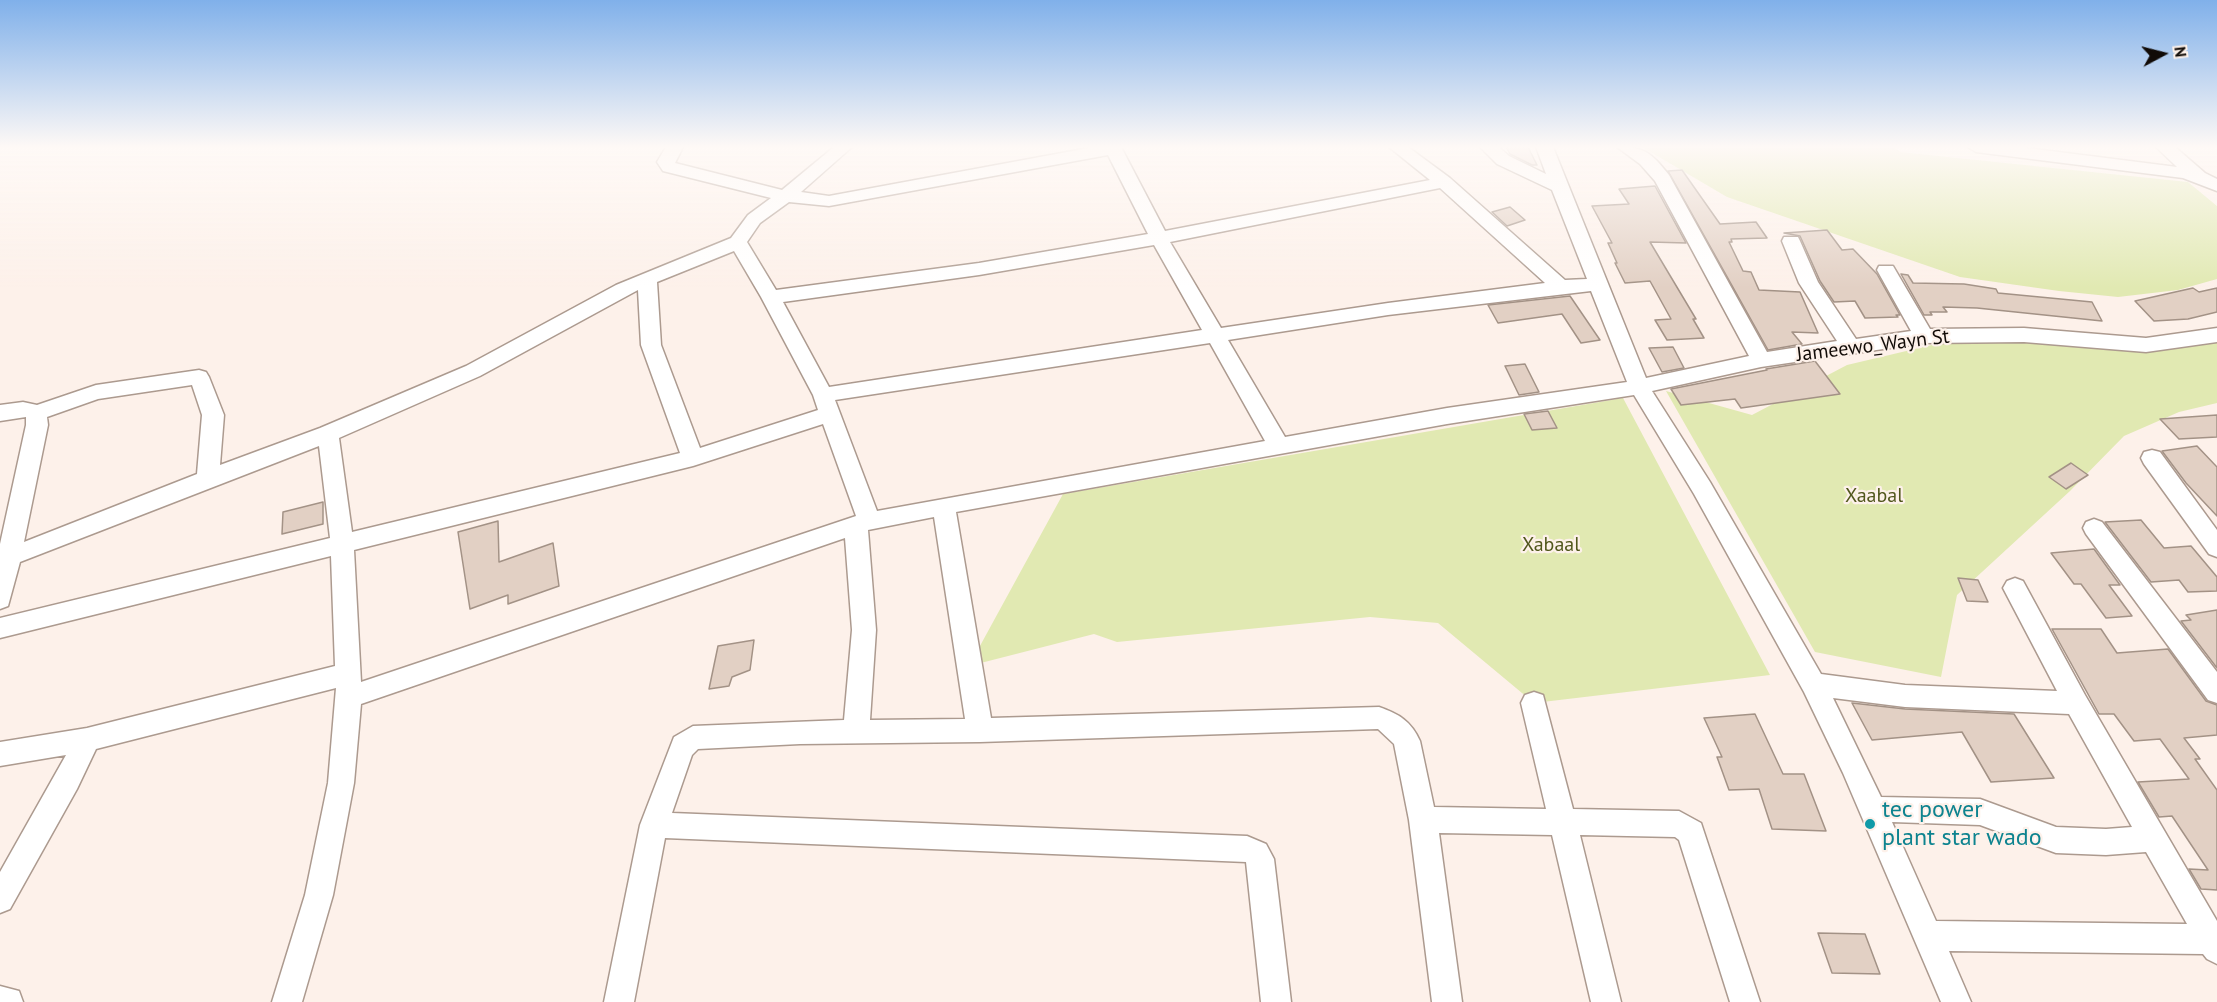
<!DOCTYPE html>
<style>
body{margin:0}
#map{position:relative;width:2217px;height:1002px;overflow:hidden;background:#fdf1ea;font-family:"PT Sans",sans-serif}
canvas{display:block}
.north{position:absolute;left:2133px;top:24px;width:60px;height:60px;-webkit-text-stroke:4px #fdf1ea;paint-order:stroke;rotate:83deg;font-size:16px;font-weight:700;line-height:24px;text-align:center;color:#110b07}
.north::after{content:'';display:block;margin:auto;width:21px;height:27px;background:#110b07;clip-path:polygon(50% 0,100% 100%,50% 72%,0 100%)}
</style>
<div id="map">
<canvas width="2217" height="1002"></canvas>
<div class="north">N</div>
</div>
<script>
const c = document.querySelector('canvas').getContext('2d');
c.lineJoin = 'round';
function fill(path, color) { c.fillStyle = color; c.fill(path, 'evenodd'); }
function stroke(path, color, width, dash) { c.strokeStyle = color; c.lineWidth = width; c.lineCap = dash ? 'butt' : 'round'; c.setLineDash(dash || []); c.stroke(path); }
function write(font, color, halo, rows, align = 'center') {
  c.font = font + ' "PT Sans",sans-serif'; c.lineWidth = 4.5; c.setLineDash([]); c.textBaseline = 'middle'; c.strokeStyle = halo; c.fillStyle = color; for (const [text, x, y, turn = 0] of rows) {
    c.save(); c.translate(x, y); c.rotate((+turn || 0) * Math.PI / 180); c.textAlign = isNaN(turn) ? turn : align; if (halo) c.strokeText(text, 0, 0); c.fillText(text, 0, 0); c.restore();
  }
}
fill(new Path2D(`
 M1642 147H1894L1900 152 2188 182 2217 206V279L2178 290 2118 297 2059 291 1960 277 1727 197Z
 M1974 335 2125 343 2217 339V403L2179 412 2124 436 2070 491 1957 595 1941 677 1815 652 1666 391 1752 415 1847 365Z
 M1623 398 1770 675 1534 703 1438 623 1370 617 1117 642 1094 634 969 666 1063 494Z`), '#e1e9b2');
const building = new Path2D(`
 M1506 147H1528L1537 165H1532L1510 154Z
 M1682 170 1720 224 1756 222 1767 238 1731 239 1732 242H1729L1743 271 1751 272 1759 290 1800 292 1818 333 1792 332 1802 344 1768 350 1668 171Z
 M1655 186 1686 243 1650 242 1696 319H1693L1704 338 1667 340 1655 320 1671 319 1650 281 1625 283 1615 263H1617L1608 243H1612L1592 206 1629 204 1619 189Z
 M1510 207 1525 220 1507 226 1492 212Z
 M1827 230 1842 250 1853 249 1877 274 1900 315H1896L1898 317 1865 318 1855 301 1834 302 1820 281 1800 236 1784 233Z
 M1901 274 1908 275 1913 283 1964 284 1996 289 1998 293 2092 302 2102 321 1977 308 1943 307 1947 312H1930L1932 315H1924Z
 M2193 288 2199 292 2217 288V312L2188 319 2154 321 2135 301Z
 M1570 296 1600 340 1581 343 1562 314 1498 323 1488 305Z
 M1673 347 1684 368 1662 372 1649 348Z
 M1815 361 1840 394 1741 408 1735 399 1681 405 1671 389 1767 370 1766 369Z
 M1525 364 1539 392 1519 395 1505 366Z
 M1548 411 1557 428 1532 430 1524 414Z
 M2217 415V437L2179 439 2160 419Z
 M2197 446 2217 467V516L2186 483 2162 451Z
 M2071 463 2088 475 2066 489 2049 477Z
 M323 502V524L282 534 283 512Z
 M2141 520 2164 548 2191 546 2217 577V591L2188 592 2179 580 2151 582 2105 522Z
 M498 521 499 562 553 543 559 586 508 604V595L470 609 458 532Z
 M2094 549 2120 585H2109L2132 616 2106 618 2081 584H2074L2051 553Z
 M1958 578 1978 580 1988 602 1967 601Z
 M2217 610V668L2181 621 2191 620 2186 615Z
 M2052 629H2101L2117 653 2168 649 2206 701 2217 705V735L2184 738 2200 759H2195L2217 790V890L2201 889 2189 869 2208 870 2172 816 2159 817 2138 782 2189 779 2160 739 2134 741 2114 714H2099Z
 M754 640 750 670 732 677 729 686 709 689 718 646Z
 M1852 703 1905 709 2014 714 2054 778 1991 782 1962 732 1872 740Z
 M1755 714 1783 774H1804L1826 831 1772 829 1759 789 1729 790 1717 757H1722L1704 718Z
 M1818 933 1865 934 1880 974 1832 973Z`);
fill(building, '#e2d0c4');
stroke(building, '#a39286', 1.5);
const minor = new Path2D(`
 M666 147H683L675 163 782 190 834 147H852L801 192 829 196 1094 147H1121L1165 231 1430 180 1389 147H1408L1450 178 1565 280 1587 279 1552 190 1497 164 1480 147H1499L1509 156 1546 174 1536 147H1553L1646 378 1749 356 1655 181 1640 164 1617 147C1646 147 1651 153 1669 175L1767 352 1837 341 1799 283 1782 241 1784 237H1798L1800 241 1818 282 1856 339 1911 331 1877 270 1879 266H1893L1930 329 2024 328 2146 338 2217 328V342L2146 352 2024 342 1924 343 1761 367 1652 391 1710 482 1821 674 1905 685 2057 691 2003 588 2007 581 2015 578 2023 581 2085 695 2217 921V964L2207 959 2203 954 1949 951 1971 1002H1941L1843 773 1804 692 1694 494 1634 395 1447 424 956 512 991 718 1379 707C1399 714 1411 721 1420 741L1434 807 1546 809 1521 703 1525 695 1534 692 1543 695 1573 809 1679 811 1701 823 1760 1002H1730L1679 840 1675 837 1580 835 1621 1002H1591L1552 835 1439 833 1462 1002H1432L1409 820 1394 744 1378 729 980 742 800 744 698 749 692 755 672 813 1247 836 1266 844 1274 859 1291 1002H1261L1246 862 665 838 634 1002H604L640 825 674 737 693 726 844 720 852 630 845 538 361 704 354 783 333 895 302 1002H272L305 895 328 783 336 688 96 749 77 789 10 909 0 913V872L66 755 0 766V742L87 728 335 666 331 556 0 638V618L330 538 319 446 20 562 8 606 0 609V544L26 425V417L0 421V405L23 402 37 405 96 385 199 370 206 372 209 377 224 415 220 465 320 428 466 366 616 285 731 238 748 215 771 198 663 171 657 162ZM1108 155 1148 234 979 263 776 290 747 242 760 223 789 202 829 206ZM1440 188 1545 283 1388 303 1221 328 1170 242ZM1154 245 1202 330 829 387 783 302 979 275ZM734 251 761 297 813 395 818 410 700 448 661 345 657 282ZM638 290 641 345 680 453 352 532 339 438 480 376ZM1591 291 1627 382 1447 408 1285 437 1228 340 1388 315ZM1210 343 1265 441 877 511 835 400ZM192 385 202 415 197 474 24 542 48 425 47 417 98 399ZM823 424 856 516 361 682 354 550 693 466ZM934 517 965 719 870 720 876 630 868 530ZM1833 698 1905 707 2069 714 2132 827 2106 829 2056 827 1980 799 1881 797ZM1892 822 1980 825 2056 853 2106 855 2146 852 2187 924 1936 921Z
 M1968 147H2019L2177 167 2156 147H2175L2205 173 2217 179V191L2183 178 1976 152Z
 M2152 450 2160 452 2217 530V557L2209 554 2144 464 2141 458 2144 452Z
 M2094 519 2102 522 2217 672V703L2208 700 2086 534 2083 528 2086 522Z
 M0 986 19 991 23 1002H0Z`);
stroke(minor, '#ac9a8f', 3);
fill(minor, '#fff');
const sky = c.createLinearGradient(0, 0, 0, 288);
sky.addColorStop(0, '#80b0ea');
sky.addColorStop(0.51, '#fef9f6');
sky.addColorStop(1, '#fef9f600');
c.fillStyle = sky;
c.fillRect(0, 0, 2217, 288);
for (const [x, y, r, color] of [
 [1870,824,6,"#0f9aa8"]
]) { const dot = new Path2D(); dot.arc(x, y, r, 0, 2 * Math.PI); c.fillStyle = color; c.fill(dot); stroke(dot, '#fdf1ea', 2); }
write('20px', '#110b07', '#fdf1ea', [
 ["Jameewo_Wayn St",1873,346,-7]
]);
write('20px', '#51571c', '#fdf1ea', [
 ["Xaabal",1874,496],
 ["Xabaal",1551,545]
]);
write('24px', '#0d838f', '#fdf1ea', [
 ["tec power",1882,810],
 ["plant star wado",1882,838]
], 'left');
</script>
